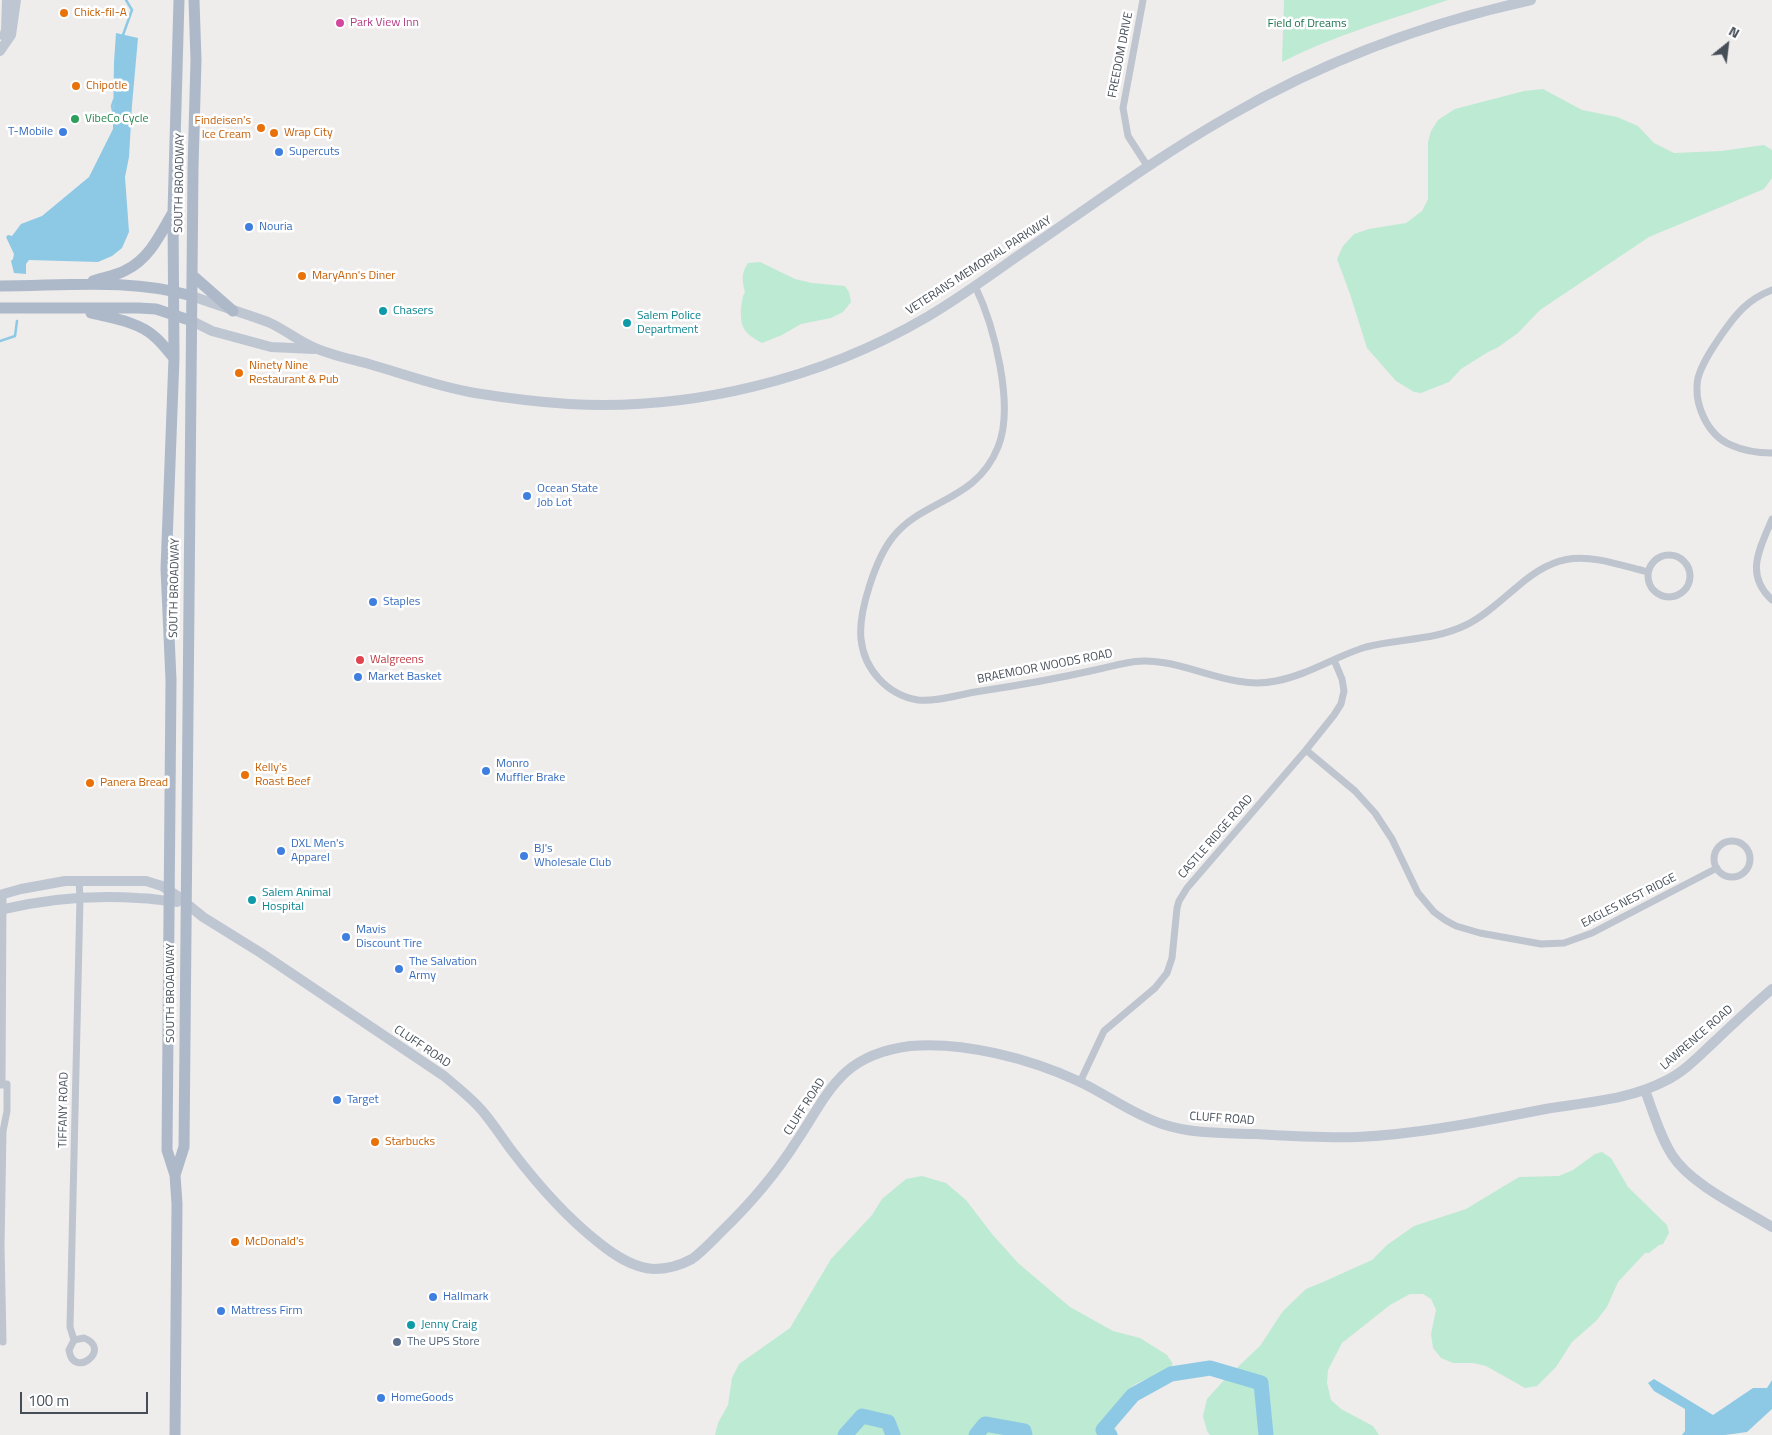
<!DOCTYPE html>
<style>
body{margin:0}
#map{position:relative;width:1772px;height:1435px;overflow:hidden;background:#efecec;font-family:"Titillium Web",sans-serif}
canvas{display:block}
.north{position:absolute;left:1702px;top:20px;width:50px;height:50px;-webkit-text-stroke:4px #fff;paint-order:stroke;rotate:29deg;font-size:14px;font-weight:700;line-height:20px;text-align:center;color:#464e58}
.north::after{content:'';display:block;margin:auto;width:18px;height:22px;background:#464e58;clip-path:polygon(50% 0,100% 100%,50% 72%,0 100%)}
.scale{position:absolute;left:20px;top:1392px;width:128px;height:22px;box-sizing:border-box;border:2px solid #464e58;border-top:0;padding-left:6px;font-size:15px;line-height:18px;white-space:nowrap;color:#464e58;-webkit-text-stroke:4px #fff;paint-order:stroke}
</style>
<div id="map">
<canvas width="1772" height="1435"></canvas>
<div class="north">N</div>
<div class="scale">100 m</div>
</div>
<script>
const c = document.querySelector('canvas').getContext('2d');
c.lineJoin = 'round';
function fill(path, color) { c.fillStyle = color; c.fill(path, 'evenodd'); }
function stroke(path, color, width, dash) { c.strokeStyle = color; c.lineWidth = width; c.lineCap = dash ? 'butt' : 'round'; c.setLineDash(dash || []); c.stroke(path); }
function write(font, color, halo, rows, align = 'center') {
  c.font = font + ' "Titillium Web",sans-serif'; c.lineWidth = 5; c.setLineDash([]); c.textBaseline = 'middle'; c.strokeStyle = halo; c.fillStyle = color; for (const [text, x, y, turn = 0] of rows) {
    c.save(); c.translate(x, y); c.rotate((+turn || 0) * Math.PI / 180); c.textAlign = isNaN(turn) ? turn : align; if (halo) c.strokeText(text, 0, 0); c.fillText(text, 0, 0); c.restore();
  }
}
fill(new Path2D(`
 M1284 0H1448C1392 19 1335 35 1282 62Z
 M1543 89 1582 110 1617 117 1638 126 1654 143 1674 153 1721 151 1764 145 1772 150V178L1764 189 1649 237 1540 310 1518 333 1497 348 1488 352 1461 369 1449 382 1421 393 1414 392 1396 381 1367 348 1350 294 1337 259 1343 246 1354 234 1369 229 1406 223 1422 211 1428 199V142L1431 131 1438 120 1455 109 1524 91Z
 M760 262 795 279 812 283 845 286 849 292 851 302 843 312 831 318 801 324 782 335 762 343C744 333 740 328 741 308 742 302 742 297 745 292 742 280 741 274 748 263Z
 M1602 1152 1611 1158 1628 1187 1667 1225 1669 1233 1663 1244 1659 1245 1649 1253H1645L1618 1282 1607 1307 1596 1321 1572 1342 1556 1367 1537 1386 1525 1388 1486 1366 1473 1363H1453L1441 1358 1433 1348 1431 1334 1436 1310 1431 1299 1423 1294H1410L1390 1305 1342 1343 1328 1370 1327 1383 1331 1400 1341 1409 1373 1426 1379 1435H1210L1207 1431 1203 1416 1207 1399 1225 1379 1260 1346 1283 1311 1306 1289 1323 1282 1372 1260 1387 1245 1414 1226 1466 1209 1519 1177 1559 1176 1573 1170 1595 1154Z
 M922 1176 946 1183 966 1200 992 1234 1018 1263 1070 1307 1113 1331 1140 1338 1167 1355 1173 1364C1162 1378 1142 1377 1129 1389 1126 1392 1123 1398 1121 1402 1112 1416 1112 1420 1118 1435H715L718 1423 728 1405 732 1378 739 1364 790 1328 831 1259 872 1215 882 1199 906 1179Z`), '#bdead3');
fill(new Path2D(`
 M116 33 138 38 132 105 129 157 125 177 129 232 122 248 112 256 98 262 29 260 26 264V274L14 273 11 261 13 259 14 254 6 237 8 235 12 236 21 224 42 216 89 177 113 129 114 62Z
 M1654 1379 1713 1415 1753 1388H1767L1772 1380V1409L1747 1432 1725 1435H1682L1685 1431V1409L1654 1391 1648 1383Z`), '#8dc9e4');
stroke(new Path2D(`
 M123 35 132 10 126 0
 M113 111 112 106 114 100
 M0 341 15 336 17 321`), '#8dc9e4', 2.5);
stroke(new Path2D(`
 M845 1435 862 1416 888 1422 893 1435
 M976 1435 985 1424 1024 1431 1025 1435
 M1110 1435 1103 1430 1133 1395 1171 1374 1210 1368 1261 1383 1266 1435`), '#8dc9e4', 15);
stroke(new Path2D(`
 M1143 0 1123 108 1128 136 1148 167
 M975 286C994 325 1015 406 998 447 976 502 923 499 893 537 876 558 858 612 861 639 864 669 887 695 918 700 936 702 957 695 975 692 1015 686 1055 679 1095 670 1105 668 1115 665 1126 663 1178 652 1225 692 1276 681 1308 675 1336 656 1366 647 1400 638 1433 641 1466 625 1485 616 1501 600 1517 587 1565 544 1592 558 1648 572
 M1772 290C1748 299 1736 314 1722 334 1713 347 1702 363 1698 378 1693 403 1707 435 1731 445 1744 451 1758 453 1772 453
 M1772 519C1760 549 1744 574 1772 600
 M1648 576a21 21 0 1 1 42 0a21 21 0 1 1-42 0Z
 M1306 750 1355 791 1375 813 1392 839 1418 893 1434 912 1445 920 1456 926 1480 933 1541 944 1564 943 1592 933 1717 868
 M1714 859a18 18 0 1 1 36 0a18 18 0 1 1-36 0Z
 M1080 1082 1104 1031 1155 988 1167 973 1172 958 1177 908 1179 901 1187 888 1306 750 1334 715 1341 704 1344 691 1342 679 1334 660
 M0 1085 7 1084V1111L3 1131 1 1246 3 1342
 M2 1085 3 894
 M74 1340 84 1338C113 1349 73 1380 69 1350L74 1340 70 1327 80 898 79 880`), '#bec5ce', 7);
stroke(new Path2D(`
 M4 36 6 30 7 0
 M0 51 11 35 16 0
 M192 296C217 305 243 313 268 322 284 329 297 340 313 347 330 355 351 359 369 364 404 374 439 387 475 393 506 398 538 402 569 404 692 411 821 379 927 317 956 300 984 280 1012 260 1084 211 1155 158 1231 115 1324 61 1426 23 1531 0
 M192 321 212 331 271 347 314 349
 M0 895 21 889 65 881H146L162 886 176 895 203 917 261 953 444 1076C458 1088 473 1099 484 1113 494 1125 503 1139 512 1151 538 1185 565 1216 598 1242 614 1255 633 1268 654 1269 666 1269 681 1265 692 1259 702 1252 712 1241 721 1232 749 1205 775 1175 796 1142 812 1119 825 1091 846 1072 864 1056 887 1049 910 1046 963 1041 1031 1059 1078 1081 1106 1094 1132 1114 1162 1124 1192 1134 1224 1133 1255 1134 1289 1136 1323 1138 1357 1137 1423 1134 1487 1120 1551 1108 1589 1102 1631 1099 1665 1081 1684 1072 1699 1056 1714 1042 1733 1024 1752 1006 1772 989
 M0 910C45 899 92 895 138 898 151 898 164 901 177 902
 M1645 1090C1653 1112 1660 1136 1672 1155 1691 1185 1742 1208 1772 1227`), '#bec6d2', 10);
stroke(new Path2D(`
 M192 275 233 311
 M93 281C104 277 116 276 126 270 149 259 160 235 172 214
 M0 286C64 286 130 278 192 296
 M0 308H139L156 309 192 321
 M91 313C112 318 139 322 155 337 162 343 168 351 174 358
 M175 1175 184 1147 193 168 196 60 194 0
 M175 1435 177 1204 175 1175 167 1150 171 680 166 569 174 358 173 213 179 0`), '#adb9c9', 11);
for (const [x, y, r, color] of [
 [64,13,5,"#e8710a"],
 [340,23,5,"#d1479c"],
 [76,86,5,"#e8710a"],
 [75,119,5,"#2e9e5b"],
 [261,128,5,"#e8710a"],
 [63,132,5,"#3f7fe0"],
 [274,133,5,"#e8710a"],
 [279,152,5,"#3f7fe0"],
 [249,227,5,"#3f7fe0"],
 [302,276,5,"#e8710a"],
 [383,311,5,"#0f9aa8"],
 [627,323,5,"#0f9aa8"],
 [239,373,5,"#e8710a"],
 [527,496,5,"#3f7fe0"],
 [373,602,5,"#3f7fe0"],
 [360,660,5,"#e0444e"],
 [358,677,5,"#3f7fe0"],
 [486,771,5,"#3f7fe0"],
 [245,775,5,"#e8710a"],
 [90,783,5,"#e8710a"],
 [281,851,5,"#3f7fe0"],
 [524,856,5,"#3f7fe0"],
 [252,900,5,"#0f9aa8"],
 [346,937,5,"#3f7fe0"],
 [399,969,5,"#3f7fe0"],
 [337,1100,5,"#3f7fe0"],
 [375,1142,5,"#e8710a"],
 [235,1242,5,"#e8710a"],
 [433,1297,5,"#3f7fe0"],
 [221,1311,5,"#3f7fe0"],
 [411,1325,5,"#0f9aa8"],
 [397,1342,5,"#5c6f8a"],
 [381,1398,5,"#3f7fe0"]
]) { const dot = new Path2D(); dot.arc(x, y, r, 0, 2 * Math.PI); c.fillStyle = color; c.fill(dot); stroke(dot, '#fff', 2); }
write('12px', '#c56008', '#fff', [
 ["Chick-fil-A",74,13],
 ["Chipotle",86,86],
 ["Findeisen's",251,121,"right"],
 ["Ice Cream",251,135,"right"],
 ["Wrap City",284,133],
 ["MaryAnn's Diner",312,276],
 ["Ninety Nine",249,366],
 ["Restaurant & Pub",249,380],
 ["Kelly's",255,768],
 ["Roast Beef",255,782],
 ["Panera Bread",100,783],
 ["Starbucks",385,1142],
 ["McDonald's",245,1242]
], 'left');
write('12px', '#b23c85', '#fff', [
 ["Park View Inn",350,23]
], 'left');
write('12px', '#1d7350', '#fff', [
 ["Field of Dreams",1307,24]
]);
write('12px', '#464e58', '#fff', [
 ["FREEDOM DRIVE",1121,55,-79],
 ["SOUTH BROADWAY",180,183,-89],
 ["VETERANS MEMORIAL PARKWAY",979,266,-33],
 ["SOUTH BROADWAY",175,588,-89],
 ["BRAEMOOR WOODS ROAD",1045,667,-11],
 ["CASTLE RIDGE ROAD",1216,837,-49],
 ["EAGLES NEST RIDGE",1629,901,-27],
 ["SOUTH BROADWAY",171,993,-90],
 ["LAWRENCE ROAD",1697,1038,-41],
 ["CLUFF ROAD",422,1047,34],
 ["CLUFF ROAD",805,1107,-57],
 ["TIFFANY ROAD",64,1110,-89],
 ["CLUFF ROAD",1222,1119,4]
]);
write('12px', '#27864d', '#fff', [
 ["VibeCo Cycle",85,119]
], 'left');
write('12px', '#366cbe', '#fff', [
 ["T-Mobile",53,132,"right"],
 ["Supercuts",289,152],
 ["Nouria",259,227],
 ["Ocean State",537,489],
 ["Job Lot",537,503],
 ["Staples",383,602],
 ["Market Basket",368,677],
 ["Monro",496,764],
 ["Muffler Brake",496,778],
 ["DXL Men's",291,844],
 ["Apparel",291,858],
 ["BJ's",534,849],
 ["Wholesale Club",534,863],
 ["Mavis",356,930],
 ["Discount Tire",356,944],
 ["The Salvation",409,962],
 ["Army",409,976],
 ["Target",347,1100],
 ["Hallmark",443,1297],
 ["Mattress Firm",231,1311],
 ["HomeGoods",391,1398]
], 'left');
write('12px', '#0d838f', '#fff', [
 ["Chasers",393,311],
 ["Salem Police",637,316],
 ["Department",637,330],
 ["Salem Animal",262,893],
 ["Hospital",262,907],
 ["Jenny Craig",421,1325]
], 'left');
write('12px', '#be3a42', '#fff', [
 ["Walgreens",370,660]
], 'left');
write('12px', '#4e5e75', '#fff', [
 ["The UPS Store",407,1342]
], 'left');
</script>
